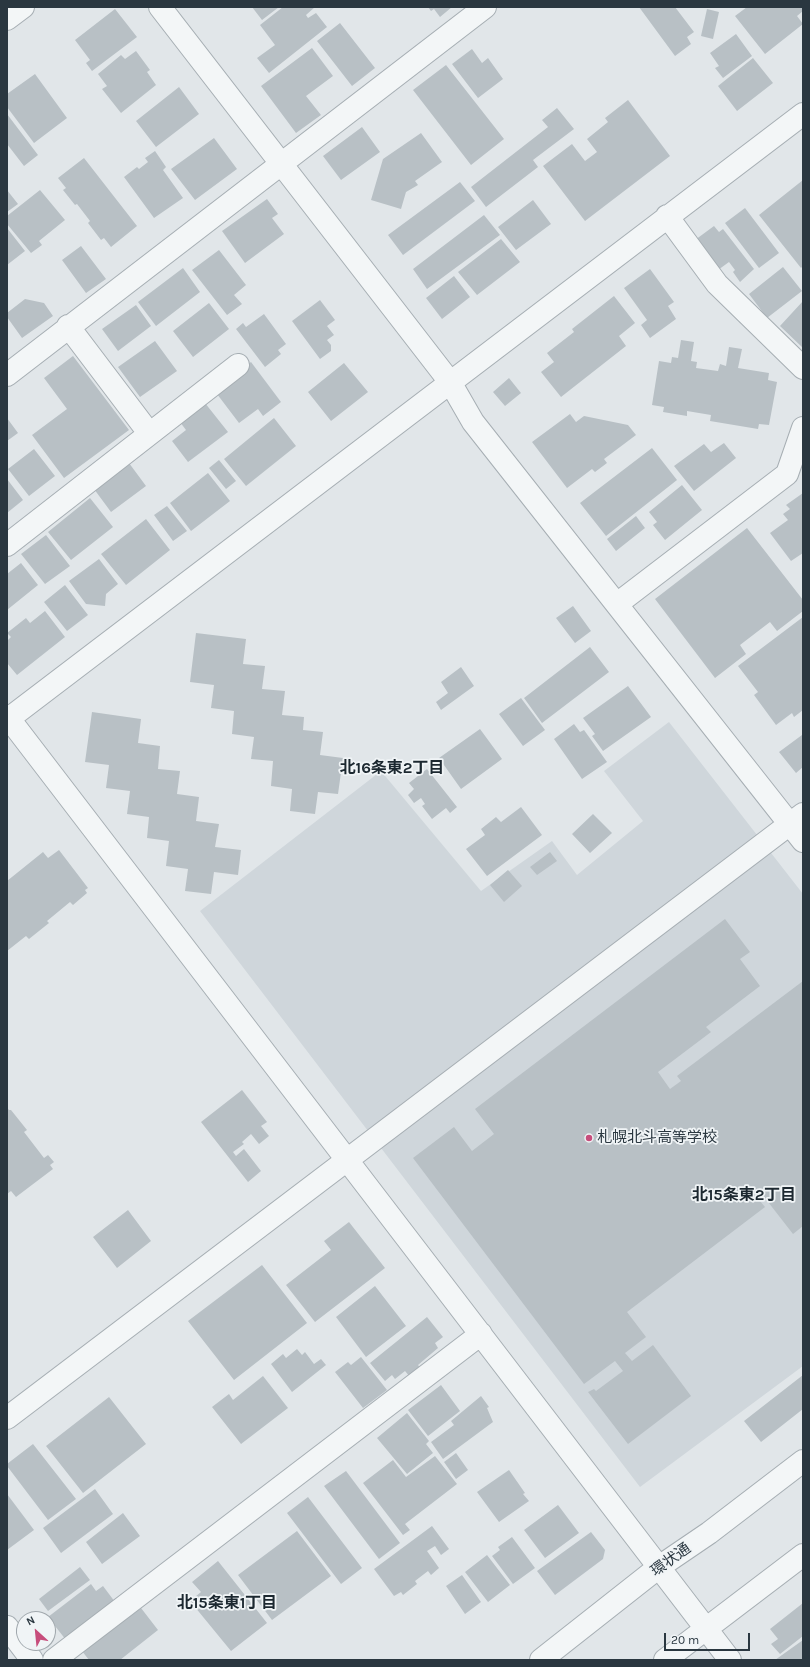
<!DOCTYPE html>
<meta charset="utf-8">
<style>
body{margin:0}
#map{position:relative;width:810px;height:1667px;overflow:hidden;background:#e1e6e9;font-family:Karla,sans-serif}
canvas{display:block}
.frame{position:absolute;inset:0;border:8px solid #2a3740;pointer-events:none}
.north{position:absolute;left:16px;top:1611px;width:40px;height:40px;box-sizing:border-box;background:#f0f4f6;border:1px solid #a1a8ad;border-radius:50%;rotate:333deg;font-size:11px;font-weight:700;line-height:16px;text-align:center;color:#2a3740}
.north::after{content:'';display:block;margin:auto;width:14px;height:18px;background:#c74d7c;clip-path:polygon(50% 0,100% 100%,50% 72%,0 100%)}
.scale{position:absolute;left:664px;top:1633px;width:86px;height:18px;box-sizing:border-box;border:2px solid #2a3740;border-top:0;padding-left:5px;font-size:12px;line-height:14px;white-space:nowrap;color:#2a3740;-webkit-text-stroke:3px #f0f4f6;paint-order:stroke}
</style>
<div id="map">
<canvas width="810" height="1667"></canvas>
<div class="frame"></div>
<div class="north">N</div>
<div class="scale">20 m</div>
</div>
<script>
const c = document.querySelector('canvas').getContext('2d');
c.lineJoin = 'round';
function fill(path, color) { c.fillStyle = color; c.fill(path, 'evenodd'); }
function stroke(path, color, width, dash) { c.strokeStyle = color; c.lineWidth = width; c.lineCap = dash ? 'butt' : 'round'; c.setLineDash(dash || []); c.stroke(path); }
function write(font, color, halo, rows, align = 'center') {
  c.font = font + ' Karla,"Noto Sans JP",sans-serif'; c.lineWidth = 3.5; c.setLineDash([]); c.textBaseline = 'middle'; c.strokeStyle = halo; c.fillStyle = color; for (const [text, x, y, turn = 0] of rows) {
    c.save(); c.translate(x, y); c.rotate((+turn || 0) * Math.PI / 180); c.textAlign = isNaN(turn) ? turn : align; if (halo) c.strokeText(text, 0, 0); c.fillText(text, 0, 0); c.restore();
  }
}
fill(new Path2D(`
 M669 722 803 894V1366L640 1487 200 911 381 771 481 891 552 841 577 875 643 821 604 771Z`), '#cfd6db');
fill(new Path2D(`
 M252 7H279L262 20Z
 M283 7H315L306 15 308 18 316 13 327 27 269 73 257 58 275 45 260 25Z
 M428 7H452L440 17 434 9 431 11Z
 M639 7H675L694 32 687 37 691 44 675 56Z
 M747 7H803V11L797 16 803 24 765 54 735 16Z
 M115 9 137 37 92 71 86 63 90 60 75 40Z
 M707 9 719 12 713 39 701 36Z
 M340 23 375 68 352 86 317 41Z
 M736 34 752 56 723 78 715 68 719 66 710 53Z
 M312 48 333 76 306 96 321 115 296 133 261 86Z
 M472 49 482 63 488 58 503 79 478 98 452 64Z
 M136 51 150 70 147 72 156 85 121 113 102 89 107 86 98 74 121 55 125 59Z
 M753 58 773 83 737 111 718 86Z
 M446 65 504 139 471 165 413 90Z
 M35 74 67 118 34 143 7 107V94Z
 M179 87 199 114 156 147 136 121Z
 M628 100 670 156 585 221 543 166 572 144 585 161 597 152 587 139 608 122 605 118Z
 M557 108 574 129 533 160 538 167 486 207 471 187 548 127 542 120Z
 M7 114 38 155 24 166 7 144Z
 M362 127 380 152 341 180 323 156Z
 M421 133 442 162 415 181 418 185 406 192 401 209 371 200 383 159Z
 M214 138 237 169 195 200 171 169Z
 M155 151 166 167 163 170 183 198 154 218 124 177 137 167 139 169 148 162 145 158Z
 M84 158 137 226 111 247 104 238 101 240 88 223 90 221 77 204 75 205 63 190 66 188 58 178Z
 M803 180V266L801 268 759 215Z
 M460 182 475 201 403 255 388 235Z
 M7 190 18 204 7 212Z
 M40 190 65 220 39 241 42 245 31 253 7 224V216Z
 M267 199 278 214 272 218 284 234 245 263 222 231Z
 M533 200 551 224 516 250 498 227Z
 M745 208 779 253 759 268 725 223Z
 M484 215 500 235 427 289 413 269Z
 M714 226 719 232 723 229 754 269 740 282 733 272 735 270 729 262 718 270 695 240Z
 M7 228 25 251 7 265Z
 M501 239 520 262 477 295 458 272Z
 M81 246 106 279 86 293 62 260Z
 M219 250 246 285 234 295 242 304 227 315 192 270Z
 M783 267 802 291 767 318 749 294Z
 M183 268 200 292 156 326 138 302Z
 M650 269 674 302 668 306 676 319 650 338 641 325 647 320 624 288Z
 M454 276 470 297 442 319 426 298Z
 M614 296 635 323 619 336 626 346 561 397 541 372 554 362 547 353 574 332 572 329Z
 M25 299 44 303 53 316 22 338 7 317V313Z
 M320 300 335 320 327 326 334 335 327 340 331 345V351L320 359 292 321Z
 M803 301V348L780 326Z
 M209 303 229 329 193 357 173 331Z
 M136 305 151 326 118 351 102 329Z
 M264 314 286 344 278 350 281 354 265 367 236 329 243 323 246 327Z
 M681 340 694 342 691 361 697 362 696 368 718 371 720 364 726 366 729 347 742 349 738 368 769 373 768 380 777 382 769 425 759 424 758 429 710 421 711 415 687 411V416L663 412 664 407 652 405 659 361 671 363 672 357 678 358Z
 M155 341 177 371 140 397 118 367Z
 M73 356 129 430 64 478 32 435 67 409 44 378Z
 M251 362 281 402 263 416 258 409 239 423 217 394 239 371Z
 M344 363 368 392 331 421 308 392Z
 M509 378 521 393 505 406 493 392Z
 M205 403 228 432 188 462 172 441 186 430 180 422Z
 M570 414 576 422 584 416 628 425 636 435 604 459 607 463 595 472 592 469 567 488 532 442Z
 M7 418 18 433 7 441Z
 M274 418 296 446 246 486 224 459Z
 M724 443 736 458 694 491 674 466 704 444 711 452Z
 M652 448 677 480 606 536 580 503Z
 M34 449 55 476 29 496 8 469Z
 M219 460 236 481 226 489 209 468Z
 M129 463 146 486 111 512 94 489Z
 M208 473 230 501 191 531 170 503Z
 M7 479 23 500 7 513Z
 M682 485 702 510 665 540 653 525 657 522 649 512Z
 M803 493V553L791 561 770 533 788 520 783 514 790 509 786 505Z
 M90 498 113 527 71 560 48 532Z
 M167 506 187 531 173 541 154 515Z
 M636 516 645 528 616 551 607 539Z
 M146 519 170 550 126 585 101 554Z
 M747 528 803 600V611L777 631 770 622 740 645 746 654 715 678 655 599Z
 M46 535 70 566 45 584 21 554Z
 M99 559 118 584 106 594 105 606 86 604 69 581Z
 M21 563 38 585 7 610V574Z
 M65 585 88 615 67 631 44 602Z
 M573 606 591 631 575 643 556 618Z
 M45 611 65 637 17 675 7 663V641L11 637 7 633 26 618 30 623Z
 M803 617V710L794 717 792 713 776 725 754 695 758 692 738 666Z
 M196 633 246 639 243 664 265 666 262 689 285 691 282 715 304 717 303 730 323 732 320 755 343 758 338 794 318 792 315 814 290 811 292 789 271 786 273 761 251 759 254 737 232 734 234 711 211 708 214 685 190 682Z
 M590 647 609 672 542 723 524 698Z
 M461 667 474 686 441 710 436 702 448 693 441 682Z
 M628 686 651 717 603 751 592 736 595 734 583 718Z
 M521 698 545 730 523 746 499 714Z
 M92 712 141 719 138 743 160 746 158 769 180 771 177 794 199 797 196 821 219 824 215 847 241 850 238 875 214 872 211 894 185 891 188 869 166 866 169 841 147 838 149 817 127 814 130 791 106 788 109 765 85 762Z
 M574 724 580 732 584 730 607 762 582 779 554 739Z
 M480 729 502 759 461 789 439 758Z
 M802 735 803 767 796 773 779 752Z
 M427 769 457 807 450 813 446 808 432 819 422 806 425 804 421 798 414 803 408 795 414 789 409 783Z
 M521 807 542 835 487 876 466 849 485 835 481 829 496 817 501 822Z
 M593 814 612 833 590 853 572 834Z
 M59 850 88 888 85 890 87 893 73 905 70 902 47 921 49 923 29 939 26 936 7 951V881L43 852 48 858Z
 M550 852 557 861 537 875 530 867Z
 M508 870 522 886 504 902 490 885Z
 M725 919 750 952 740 959 760 986 706 1027 711 1032 658 1072 670 1089 681 1081 677 1076 803 981V1226L793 1234 765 1198 760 1201 765 1207 627 1312 646 1337 625 1353 632 1361 653 1345 691 1396 628 1444 588 1392 594 1389 596 1391 623 1371 615 1361 584 1384 413 1158 454 1127 472 1151 494 1134 475 1109Z
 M242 1090 267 1122 261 1126 269 1136 259 1144 251 1134 242 1142 244 1144 233 1152 236 1156 244 1149 261 1171 248 1182 201 1122Z
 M7 1108 9 1110H11L27 1130 24 1132 44 1158 48 1155 54 1162 50 1165 53 1169 16 1197 11 1191 7 1194Z
 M128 1210 151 1241 117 1268 93 1237Z
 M349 1222 385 1268 315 1322 286 1285 331 1250 324 1241Z
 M262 1265 307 1323 234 1380 188 1321Z
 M375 1286 406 1326 366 1357 336 1317Z
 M427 1317 443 1337 435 1343 438 1348 418 1365 421 1369 410 1377 405 1371 395 1379 392 1375 385 1381 370 1363Z
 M297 1349 302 1355 305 1352 314 1364 321 1359 326 1365 292 1392 271 1364 283 1354 286 1358Z
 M361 1357 387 1390 363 1408 335 1372 348 1362 351 1365Z
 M803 1375V1409L761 1442 744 1421Z
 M263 1376 288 1408 241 1444 212 1407 229 1394 233 1400Z
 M441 1385 460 1411 428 1436 408 1410Z
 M481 1396 489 1407 487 1408 493 1422 443 1459 431 1442 454 1425 451 1421Z
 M109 1397 146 1444 83 1493 46 1446Z
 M407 1413 429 1441 426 1444 433 1453 407 1474 377 1438Z
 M33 1444 76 1499 48 1520 7 1466V1464Z
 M456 1453 468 1470 456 1479 444 1462Z
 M435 1456 457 1484 405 1524 410 1530 403 1535 363 1483 393 1460 406 1477Z
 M509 1470 525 1493 523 1494 529 1501 499 1522 477 1492Z
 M346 1471 400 1543 379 1559 324 1486Z
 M95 1489 113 1514 61 1553 43 1528Z
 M7 1494 34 1530 7 1550Z
 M308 1497 362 1568 341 1584 287 1513Z
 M558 1505 579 1533 545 1558 524 1530Z
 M123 1513 140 1536 102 1564 86 1542Z
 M432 1526 449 1549 441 1555 435 1546 427 1551 439 1568 431 1575 428 1571 415 1581 417 1584 403 1595 401 1592 394 1596 374 1569Z
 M297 1531 331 1576 272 1620 238 1575Z
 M591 1532 605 1550 603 1559 555 1595 537 1571Z
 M512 1537 535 1568 513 1584 492 1556 500 1550 498 1547Z
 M487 1555 510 1585 488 1602 465 1572Z
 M218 1561 267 1623 231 1651 190 1601 201 1592 192 1582Z
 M80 1567 90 1580 48 1611 39 1599Z
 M462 1575 481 1602 465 1614 446 1586Z
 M91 1584 96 1591 103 1586 115 1602 66 1640 48 1617Z
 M803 1603V1636L780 1654 771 1644 778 1639 770 1629Z
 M141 1608 158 1630 120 1660H89L82 1651 116 1623 118 1625Z
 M803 1640V1660H775Z`), '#b8c0c5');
const minor = new Path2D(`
 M160 7 450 382 473 422 803 841
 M7 19 23 7
 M667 216 717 284 803 368
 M68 326 149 433
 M7 375 485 7
 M7 545 238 365
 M617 604 787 474 803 428
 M7 716 730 1660
 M7 720 803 114
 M7 1418 803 814
 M7 1627 32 1660
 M54 1660 481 1334
 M541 1660 659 1567 709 1533 803 1461
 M665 1660 803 1555`);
stroke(minor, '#a6aeb3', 24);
stroke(minor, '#f3f6f7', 22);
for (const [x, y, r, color] of [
 [589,1138,4,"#c74d7c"]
]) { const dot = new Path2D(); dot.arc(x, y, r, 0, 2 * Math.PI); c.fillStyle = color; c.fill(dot); stroke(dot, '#f0f4f6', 1.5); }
write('15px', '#2a3740', '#f0f4f6', [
 ["札幌北斗高等学校",597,1138]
], 'left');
write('15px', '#2a3740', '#f0f4f6', [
 ["環状通",671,1560,-36]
]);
write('bold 16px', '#1c2830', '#f0f4f6', [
 ["北16条東2丁目",392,768],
 ["北15条東2丁目",744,1195],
 ["北15条東1丁目",227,1603]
]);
</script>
